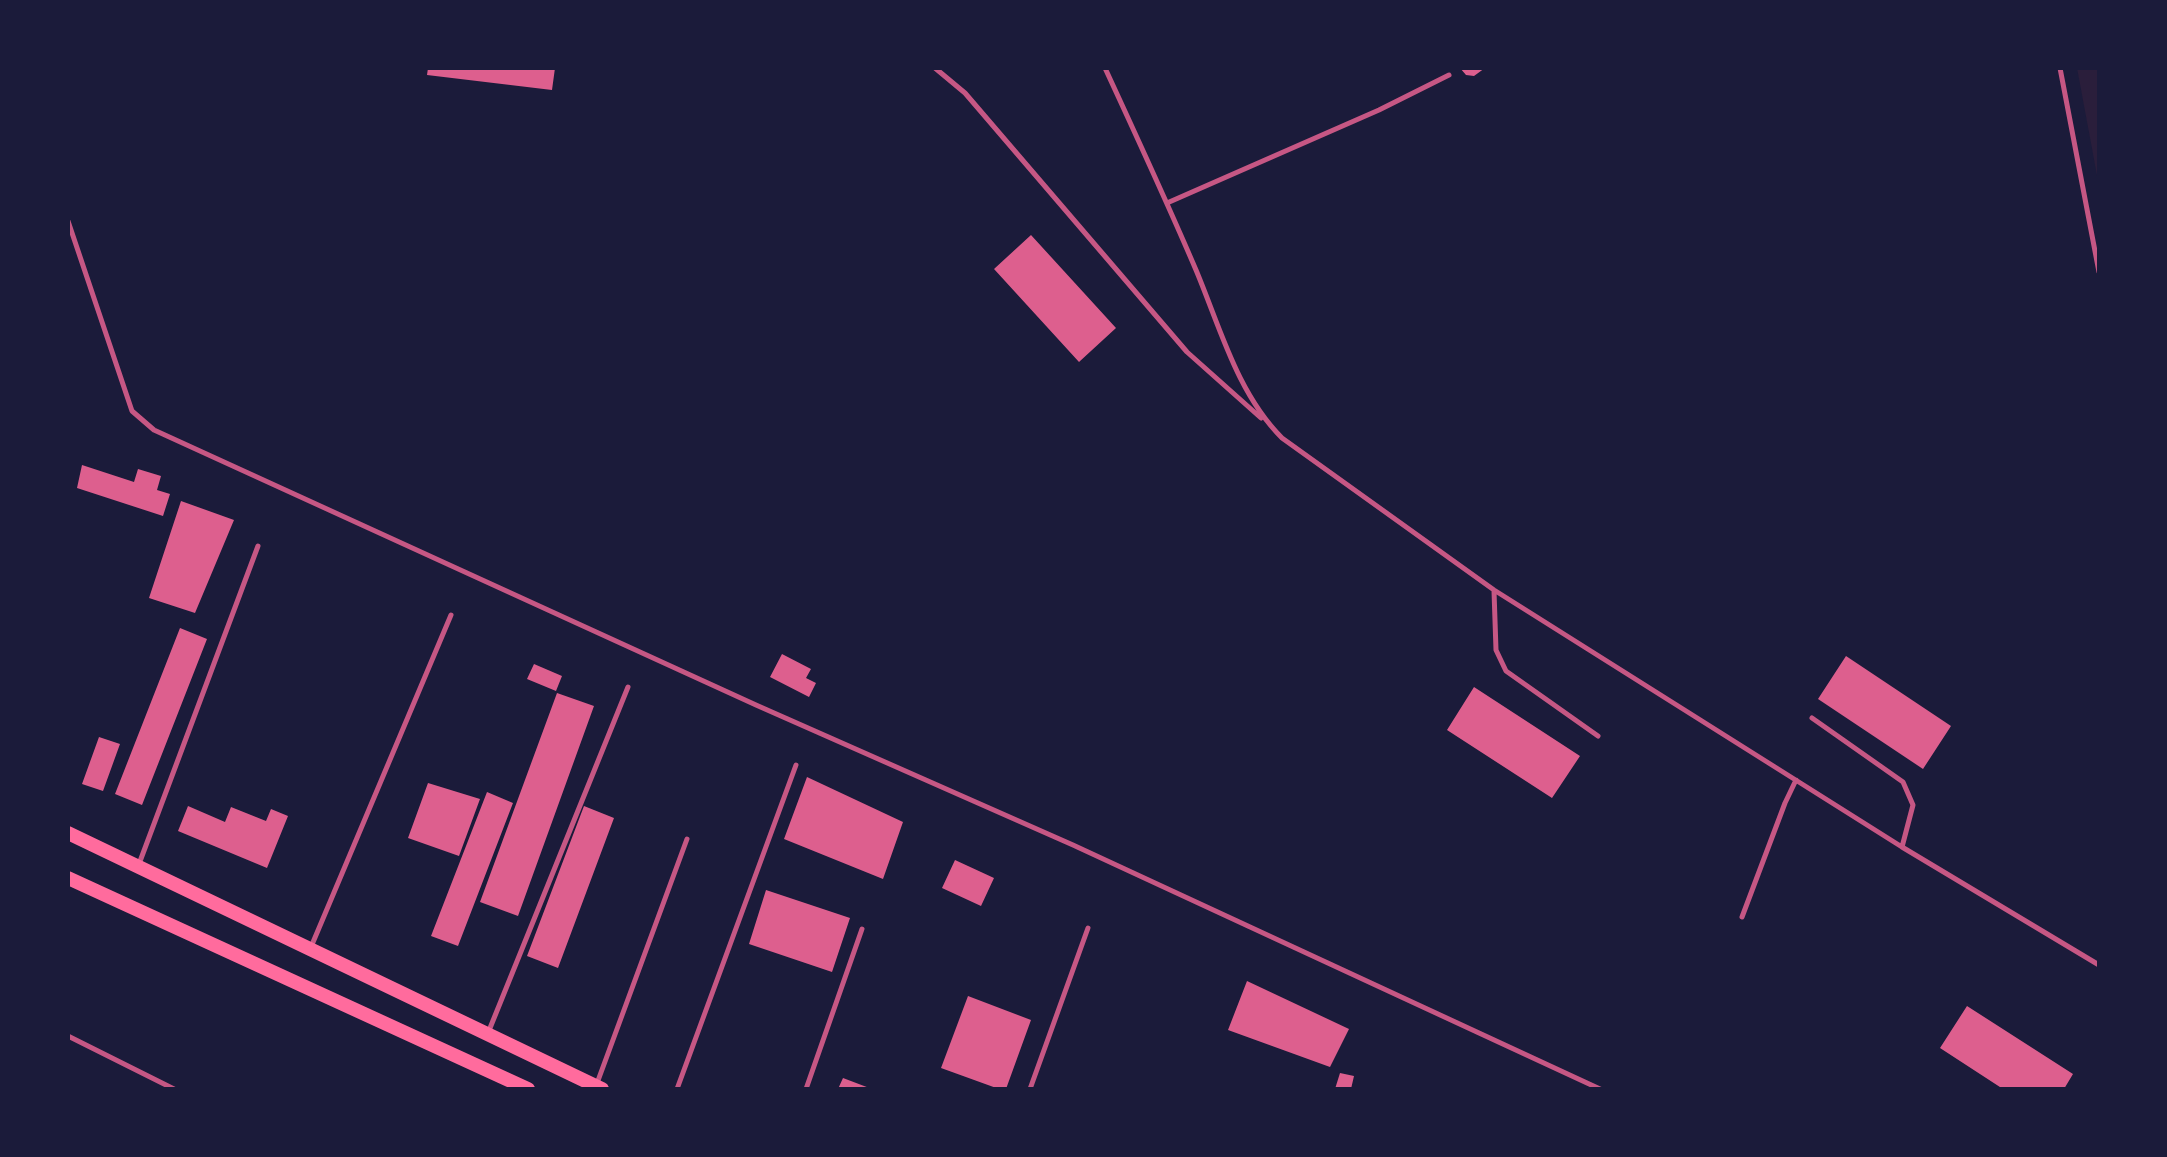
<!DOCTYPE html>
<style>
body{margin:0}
#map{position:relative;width:2167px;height:1157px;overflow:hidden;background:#1b1b3a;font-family:"Asap Condensed",sans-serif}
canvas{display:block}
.frame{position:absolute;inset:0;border:70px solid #1b1b3a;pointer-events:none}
</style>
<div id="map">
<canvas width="2167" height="1157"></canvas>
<div class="frame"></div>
</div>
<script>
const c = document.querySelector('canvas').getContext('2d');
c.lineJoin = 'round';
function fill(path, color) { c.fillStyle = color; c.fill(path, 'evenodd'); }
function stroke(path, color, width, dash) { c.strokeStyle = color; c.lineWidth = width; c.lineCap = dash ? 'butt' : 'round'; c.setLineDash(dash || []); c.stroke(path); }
fill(new Path2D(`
 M2077 68H2099V186Z`), '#2a1e3b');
fill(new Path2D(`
 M428 68H555L552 90 427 75Z
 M1460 68H1485L1474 76 1466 75Z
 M1031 235 1116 328 1079 362 994 269Z
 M82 465 134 482 138 469 161 476 157 490 170 494 163 516 77 488Z
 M181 501 234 520 195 613 149 598Z
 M180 628 207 639 142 805 115 794Z
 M782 654 811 669 806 678 816 683 809 697 770 677Z
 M1846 656 1951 726 1923 769 1818 699Z
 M534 664 562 676 556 691 527 679Z
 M1474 687 1580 756 1552 798 1447 730Z
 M557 693 594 706 518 916 480 902Z
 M99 737 120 744 103 791 82 784Z
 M807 777 903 822 883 879 784 839Z
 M428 783 480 799 459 856 408 838Z
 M487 792 513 803 458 946 431 936Z
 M188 806 225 822 231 807 266 821 271 809 288 816 267 868 178 831Z
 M584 806 614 818 558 968 527 956Z
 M955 860 994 878 981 906 942 888Z
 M766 890 850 918 832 972 749 944Z
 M1247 981 1349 1029 1330 1067 1228 1030Z
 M968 996 1031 1020 1006 1089H999L941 1068Z
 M1967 1006 2073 1074 2064 1089H2003L1940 1048Z
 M1340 1073 1354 1076 1351 1089H1335Z
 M843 1078 872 1089H838Z`), '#dd5f8e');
stroke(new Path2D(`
 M935 68 965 93 1187 352 1261 418
 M1105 68C1136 135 1167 202 1196 270 1220 327 1237 393 1282 438L1494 590 1902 847 2099 965
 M2060 68 2099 272
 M1167 203 1379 110 1449 75
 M68 221 132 411 154 430 756 705 1073 845 1600 1089
 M1494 591 1496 650 1506 671 1598 736
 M1812 718 1903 782 1913 805 1902 847
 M139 864 258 546
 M1742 917 1785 803 1796 780
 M311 947 451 615
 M488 1033 628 687
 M68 1036 174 1089
 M596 1086 687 839
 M677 1089 796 765
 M806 1089 862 929
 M1030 1089 1088 928`), '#c65784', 5);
stroke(new Path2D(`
 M68 833 602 1089
 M68 878 528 1089`), '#ff6b9d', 14);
</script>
